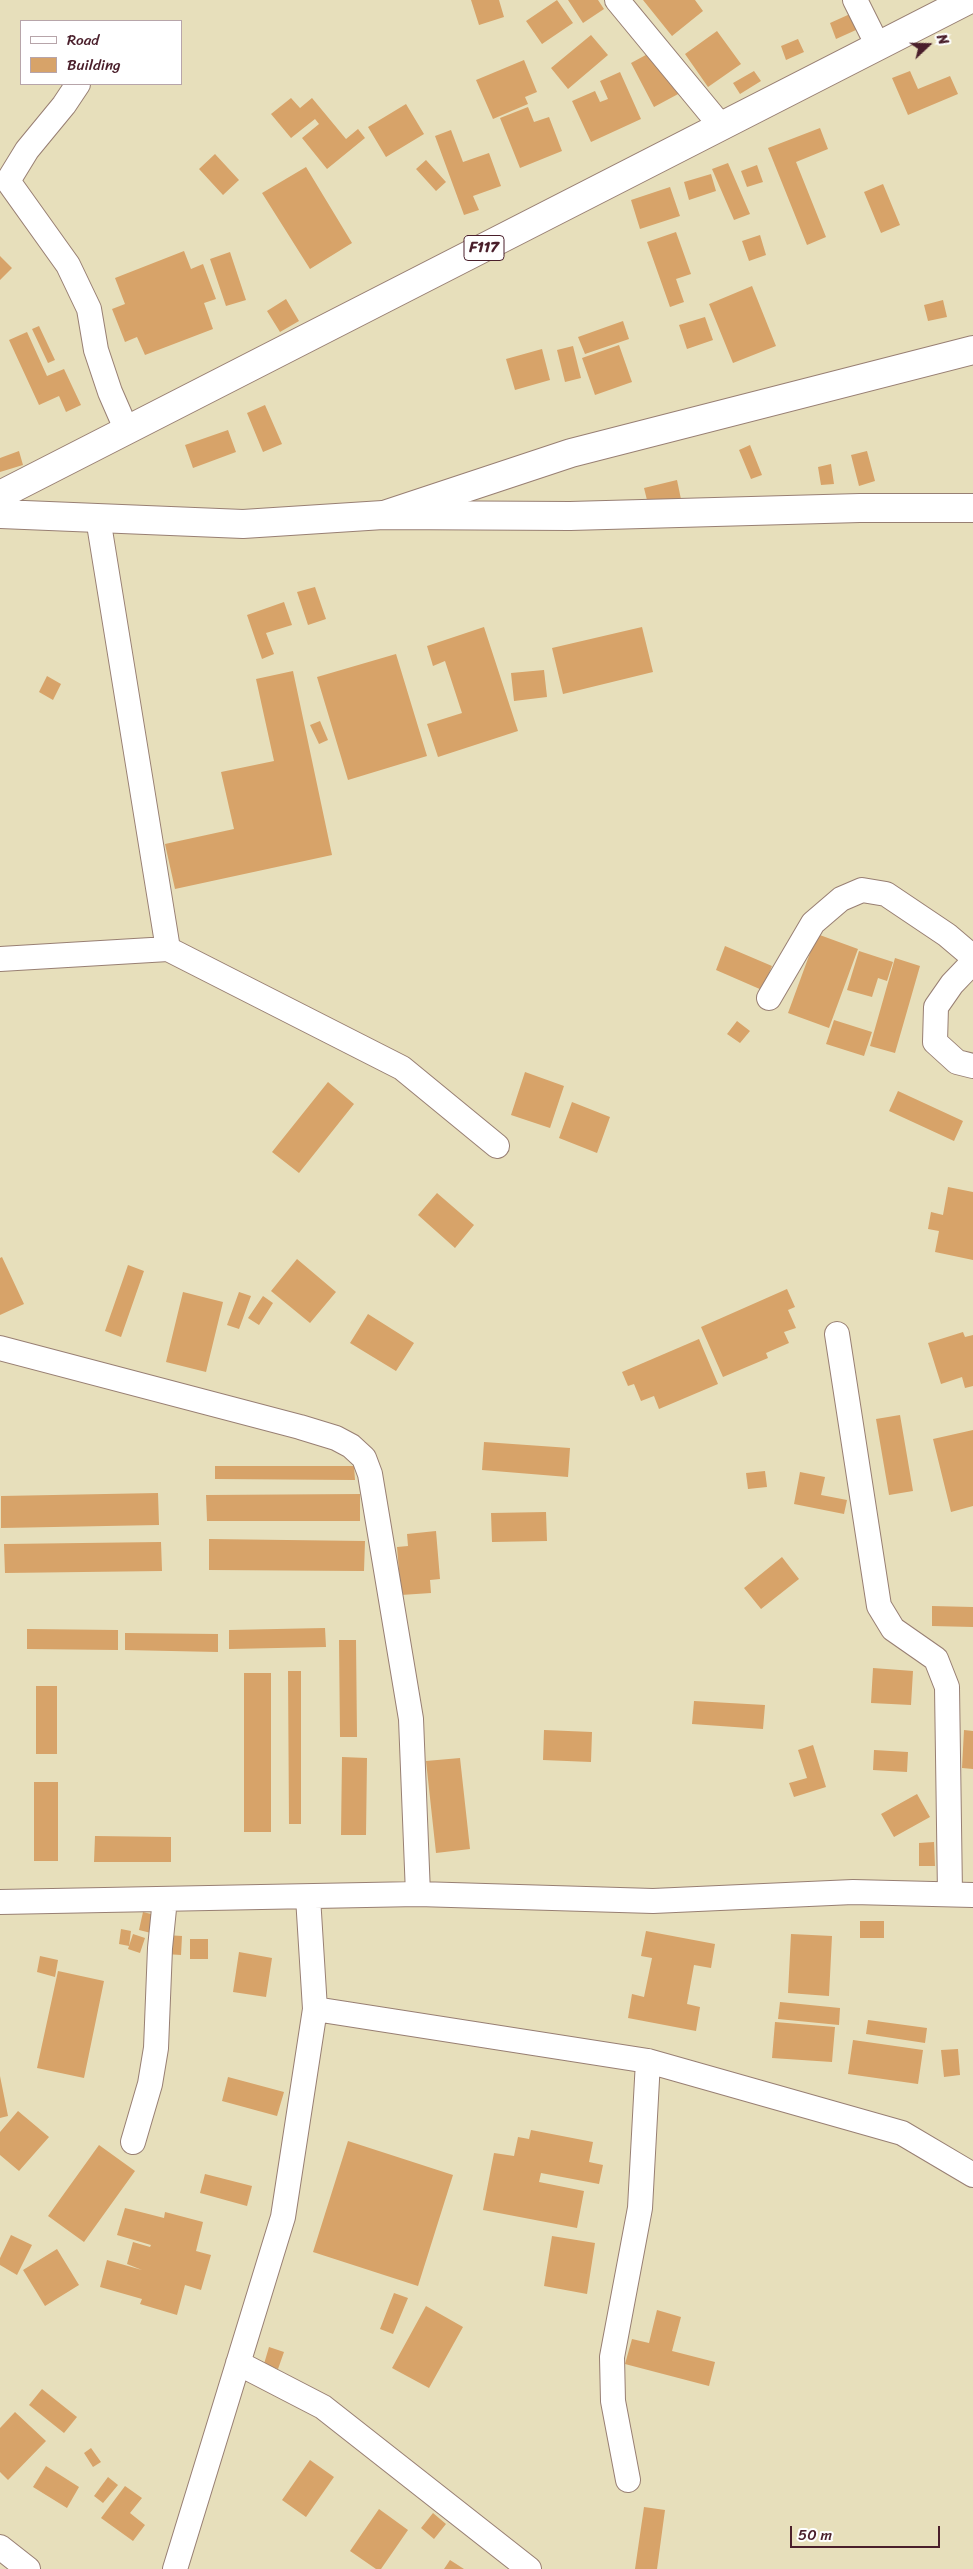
<!DOCTYPE html>
<style>
body{margin:0}
#map{position:relative;width:973px;height:2569px;overflow:hidden;background:#e7dfbb;font-family:Sriracha,sans-serif}
canvas{display:block}
.legend{position:absolute;left:20px;top:20px;width:162px;height:65px;box-sizing:border-box;background:#fff;border:1px solid #b7a5aa;margin:0;padding:6px 9px;list-style:none;font-size:15px;color:#4a1f2b}
.legend li{display:flex;align-items:center;gap:10px;height:25px}
.legend b{width:25px;border:1px solid #b7a5aa}
.north{position:absolute;left:903px;top:20px;width:50px;height:50px;-webkit-text-stroke:4px #fff;paint-order:stroke;rotate:69deg;font-size:14px;font-weight:700;line-height:20px;text-align:center;color:#4a1f2b}
.north::after{content:'';display:block;margin:auto;width:18px;height:22px;background:#4a1f2b;clip-path:polygon(50% 0,100% 100%,50% 72%,0 100%)}
.scale{position:absolute;left:790px;top:2526px;width:150px;height:22px;box-sizing:border-box;border:2px solid #4a1f2b;border-top:0;padding-left:6px;font-size:15px;line-height:18px;white-space:nowrap;color:#4a1f2b;-webkit-text-stroke:4px #fff;paint-order:stroke}
</style>
<div id="map">
<canvas width="973" height="2569"></canvas>
<ul class="legend">
<li><b style="height:6px;background:#fff"></b>Road</li>
<li><b style="height:14px;background:#d7a369"></b>Building</li>
</ul>
<div class="north">N</div>
<div class="scale">50 m</div>
</div>
<script>
const c = document.querySelector('canvas').getContext('2d');
c.lineJoin = 'round';
function fill(path, color) { c.fillStyle = color; c.fill(path, 'evenodd'); }
function stroke(path, color, width, dash) { c.strokeStyle = color; c.lineWidth = width; c.lineCap = dash ? 'butt' : 'round'; c.setLineDash(dash || []); c.stroke(path); }
function write(font, color, halo, rows, align = 'center') {
  c.font = font + ' Sriracha,sans-serif'; c.lineWidth = 4; c.setLineDash([]); c.textBaseline = 'middle'; c.strokeStyle = halo; c.fillStyle = color; for (const [text, x, y, turn = 0] of rows) {
    c.save(); c.translate(x, y); c.rotate((+turn || 0) * Math.PI / 180); c.textAlign = isNaN(turn) ? turn : align; if (halo) c.strokeText(text, 0, 0); c.fillText(text, 0, 0); c.restore();
  }
}
fill(new Path2D(`
 M471 0H499L504 17 479 25Z
 M557 0 573 23 542 44 526 21Z
 M568 0H598L604 9 583 23Z
 M643 0H695L703 11 672 36Z
 M850 14 856 30 836 39 830 23Z
 M717 31 741 64 708 87 685 54Z
 M591 35 608 55 568 89 551 68Z
 M798 39 804 52 786 60 781 46Z
 M657 49 680 93 654 107 631 63Z
 M524 60 537 92 525 97 528 104 493 119 476 80Z
 M754 71 761 81 740 94 733 83Z
 M910 71 918 89 950 76 958 94 908 115 892 78Z
 M620 72 641 119 591 142 572 101 595 91 600 102 608 99 600 81Z
 M291 98 300 108 312 98 346 139 358 129 365 138 327 169 302 138 319 124 315 119 291 138 271 114Z
 M406 104 424 134 386 157 368 127Z
 M528 107 534 122 549 117 562 151 520 168 500 118Z
 M820 128 828 149 796 162 826 237 807 245 768 148Z
 M451 130 463 162 489 153 501 186 473 196 479 210 464 215 435 136Z
 M215 154 239 180 223 195 199 169Z
 M426 160 446 182 436 191 416 169Z
 M728 163 750 214 734 220 712 169Z
 M757 165 763 182 747 187 741 171Z
 M306 167 352 243 310 269 262 193Z
 M711 174 716 191 689 200 684 182Z
 M883 184 900 225 881 233 864 192Z
 M670 187 680 216 640 229 631 200Z
 M676 232 691 274 676 279 684 302 670 307 647 242Z
 M760 235 766 255 749 261 742 241Z
 M184 251 191 269 203 264 216 299 204 303 213 329 145 355 137 337 125 342 112 309 125 304 115 278Z
 M230 252 246 300 226 306 210 259Z
 M0 256 12 268 0 280Z
 M752 286 776 346 733 363 709 304Z
 M286 299 299 321 280 332 267 311Z
 M943 300 947 317 928 321 924 305Z
 M705 317 713 340 687 349 679 325Z
 M623 321 629 339 585 354 578 337Z
 M39 326 55 360 48 363 32 329Z
 M27 332 47 376 64 369 81 405 66 412 59 396 39 405 9 340Z
 M619 345 632 382 595 395 582 358Z
 M573 346 581 378 565 382 557 350Z
 M542 349 550 380 515 390 506 359Z
 M265 405 282 444 263 452 247 413Z
 M228 430 236 452 193 468 185 445Z
 M750 445 762 475 751 479 739 450Z
 M19 451 23 465 0 472V458Z
 M867 451 875 481 859 486 851 455Z
 M831 464 834 484 821 485 818 467Z
 M677 480 682 504 650 512 644 488Z
 M315 587 326 619 308 625 297 592Z
 M284 602 292 625 266 633 274 654 262 659 247 615Z
 M484 627 518 731 438 757 427 724 462 713 445 661 433 666 427 646Z
 M642 627 653 672 563 694 552 648Z
 M396 654 427 756 348 780 317 677Z
 M544 670 547 697 514 701 511 673Z
 M293 671 332 855 175 889 165 844 234 829 221 772 274 761 256 679Z
 M47 676 61 684 53 700 39 692Z
 M320 721 328 740 319 744 310 725Z
 M817 934 858 949 829 1028 788 1013Z
 M725 946 772 966 762 990 716 970Z
 M859 951 893 962 887 981 878 978 872 997 847 990Z
 M895 958 920 966 895 1053 870 1046Z
 M834 1020 872 1032 864 1056 826 1044Z
 M737 1021 750 1031 740 1043 727 1034Z
 M525 1072 564 1086 550 1128 511 1115Z
 M328 1082 354 1104 299 1173 272 1152Z
 M898 1091 963 1121 954 1141 889 1111Z
 M572 1102 610 1117 597 1153 559 1138Z
 M948 1187 973 1192V1260L935 1252 939 1231 928 1229 931 1212 943 1215Z
 M437 1193 474 1225 455 1248 418 1215Z
 M2 1257 24 1304 0 1315V1258Z
 M297 1259 336 1292 310 1323 271 1291Z
 M128 1265 144 1271 121 1337 105 1331Z
 M787 1289 795 1307 788 1310 796 1328 784 1332 789 1343 766 1353 768 1358 723 1377 701 1327Z
 M183 1292 223 1302 206 1372 166 1362Z
 M239 1292 251 1296 239 1329 227 1325Z
 M263 1296 273 1303 259 1325 248 1318Z
 M368 1314 414 1343 396 1371 350 1343Z
 M963 1332 965 1337 973 1335V1386L965 1388 962 1377 941 1384 928 1343Z
 M699 1339 718 1384 659 1409 654 1396 641 1401 634 1384 628 1386 622 1372Z
 M900 1415 913 1491 889 1495 876 1419Z
 M973 1430V1506L951 1512 933 1439Z
 M484 1442 570 1448 568 1477 482 1470Z
 M215 1466H354L355 1480 215 1479Z
 M765 1471 767 1487 748 1489 746 1473Z
 M800 1472 825 1477 821 1495 847 1500 844 1514 794 1504Z
 M158 1493 159 1525 1 1528V1496Z
 M360 1494V1521H207L206 1495Z
 M546 1512 547 1541 492 1542 491 1513Z
 M436 1531 440 1579 430 1580 431 1593 401 1595 397 1547 408 1546 407 1534Z
 M209 1539 365 1541 364 1571 209 1570Z
 M161 1542 162 1571 5 1573 4 1544Z
 M782 1557 799 1579 761 1609 744 1588Z
 M932 1606 973 1607V1627L932 1626Z
 M325 1628 326 1647 229 1649V1630Z
 M27 1629 118 1630V1650L27 1649Z
 M125 1633 218 1634V1652L125 1650Z
 M339 1640H356L357 1737H340Z
 M873 1668 913 1671 911 1705 871 1703Z
 M288 1671H301V1824H289Z
 M244 1673H271V1832H244Z
 M36 1686H57V1754H36Z
 M694 1701 765 1705 763 1729 692 1724Z
 M544 1730 592 1732 591 1762 543 1760Z
 M964 1730 973 1731V1769L962 1768Z
 M813 1745 826 1787 794 1797 789 1783 807 1778 798 1750Z
 M874 1750 908 1752 907 1772 873 1770Z
 M342 1757 367 1758 366 1835H341Z
 M460 1758 470 1849 436 1853 426 1761Z
 M34 1782H58V1861H34Z
 M917 1794 930 1817 894 1837 881 1814Z
 M95 1836 171 1837V1862H94Z
 M934 1842 935 1866H919V1843Z
 M143 1912 155 1915 151 1933 139 1930Z
 M860 1921H884V1938H860Z
 M121 1929 131 1931 129 1946 119 1944Z
 M646 1931 715 1944 711 1968 694 1965 687 2004 700 2007 696 2031 628 2018 632 1994 644 1997 652 1958 641 1956Z
 M133 1934 145 1938 140 1953 128 1949Z
 M791 1934 832 1936 829 1996 788 1993Z
 M166 1935 182 1936 181 1955 165 1954Z
 M190 1939H208V1959H190Z
 M239 1952 272 1958 266 1997 233 1992Z
 M40 1956 58 1960 55 1977 37 1972Z
 M58 1971 104 1981 84 2078 37 2068Z
 M780 2002 840 2008 839 2025 778 2019Z
 M868 2020 927 2028 925 2043 866 2034Z
 M775 2022 835 2027 832 2062 772 2058Z
 M853 2040 923 2050 918 2084 848 2074Z
 M958 2049 960 2075 944 2077 941 2050Z
 M0 2076 8 2116 0 2118Z
 M228 2077 284 2092 277 2116 222 2101Z
 M18 2111 49 2137 19 2171 0 2155V2132Z
 M531 2130 593 2142 589 2162 603 2165 599 2184 541 2173 539 2182 584 2191 577 2228 483 2210 494 2153 514 2156 518 2137 529 2139Z
 M348 2141 453 2175 418 2286 313 2252Z
 M99 2145 135 2171 84 2242 48 2216Z
 M205 2174 252 2186 247 2206 200 2193Z
 M125 2208 164 2218 165 2212 203 2222 196 2251 211 2255 201 2290 185 2285 177 2315 140 2304 142 2299 100 2287 107 2260 142 2270 127 2264 133 2242 150 2247 151 2245 117 2235Z
 M11 2235 32 2245 17 2275 0 2265V2258Z
 M552 2236 595 2243 587 2294 544 2286Z
 M57 2249 79 2285 45 2306 23 2270Z
 M394 2293 408 2298 393 2334 380 2329Z
 M426 2306 463 2327 429 2388 392 2368Z
 M657 2310 681 2317 672 2351 715 2362 709 2386 625 2364 632 2339 649 2343Z
 M269 2347 284 2352 278 2369 264 2364Z
 M42 2389 77 2417 64 2433 29 2405Z
 M15 2412 46 2441 8 2480 0 2472V2428Z
 M91 2448 101 2462 93 2467 84 2453Z
 M310 2460 334 2477 306 2517 282 2500Z
 M46 2466 79 2487 67 2508 33 2487Z
 M108 2477 118 2485 103 2503 94 2496Z
 M125 2486 142 2498 130 2513 145 2525 133 2541 101 2518Z
 M644 2507 665 2510 657 2569H635Z
 M379 2509 408 2530 381 2569H376L350 2551Z
 M433 2513 446 2524 434 2539 421 2528Z
 M450 2560 464 2569H444Z`), '#d7a369');
const street = new Path2D(`
 M617 0 721 126
 M855 0 878 46
 M78 84 64 105 27 150 8 181 68 265 89 309 96 350 110 392 127 431
 M98 518 168 949 402 1068 497 1146
 M0 959 168 949
 M973 962 952 984 936 1007 935 1042 957 1062 973 1066
 M769 998 813 923 841 899 862 890 886 894 947 935 973 957
 M837 1334 879 1606 893 1629 936 1659 947 1687 950 1894
 M0 1348 300 1427 336 1438 351 1446 364 1458 370 1474 411 1719 418 1894
 M0 1902 418 1894 653 1901 853 1892 973 1895
 M315 2009 648 2061 902 2133 973 2175
 M133 2142 150 2084 156 2048 160 1948 165 1899
 M238 2363 323 2407 529 2569
 M628 2480 613 2401 612 2357 640 2208 648 2061
 M0 2547 28 2569
 M175 2569 283 2217 315 2009 308 1897`);
const secondary = new Path2D(`
 M387 514 571 453 973 350`);
const primary = new Path2D(`
 M0 495 968 0
 M0 514 243 524 383 515 570 516 860 508H973`);
stroke(street, '#987f73', 26);
stroke(secondary, '#987f73', 30);
stroke(primary, '#987f73', 30);
stroke(street, '#fff', 24);
stroke(secondary, '#fff', 28);
stroke(primary, '#fff', 28);
for (const [x, y, w] of [
 [484,248,40]
]) { const box = new Path2D(); box.roundRect(x - w / 2, y - 12.5, w, 25, 4); c.fillStyle = '#fff'; c.fill(box); stroke(box, '#4a1f2b', 1); }
write('bold 15px', '#4a1f2b', null, [
 ["F117",484,248]
]);
</script>
